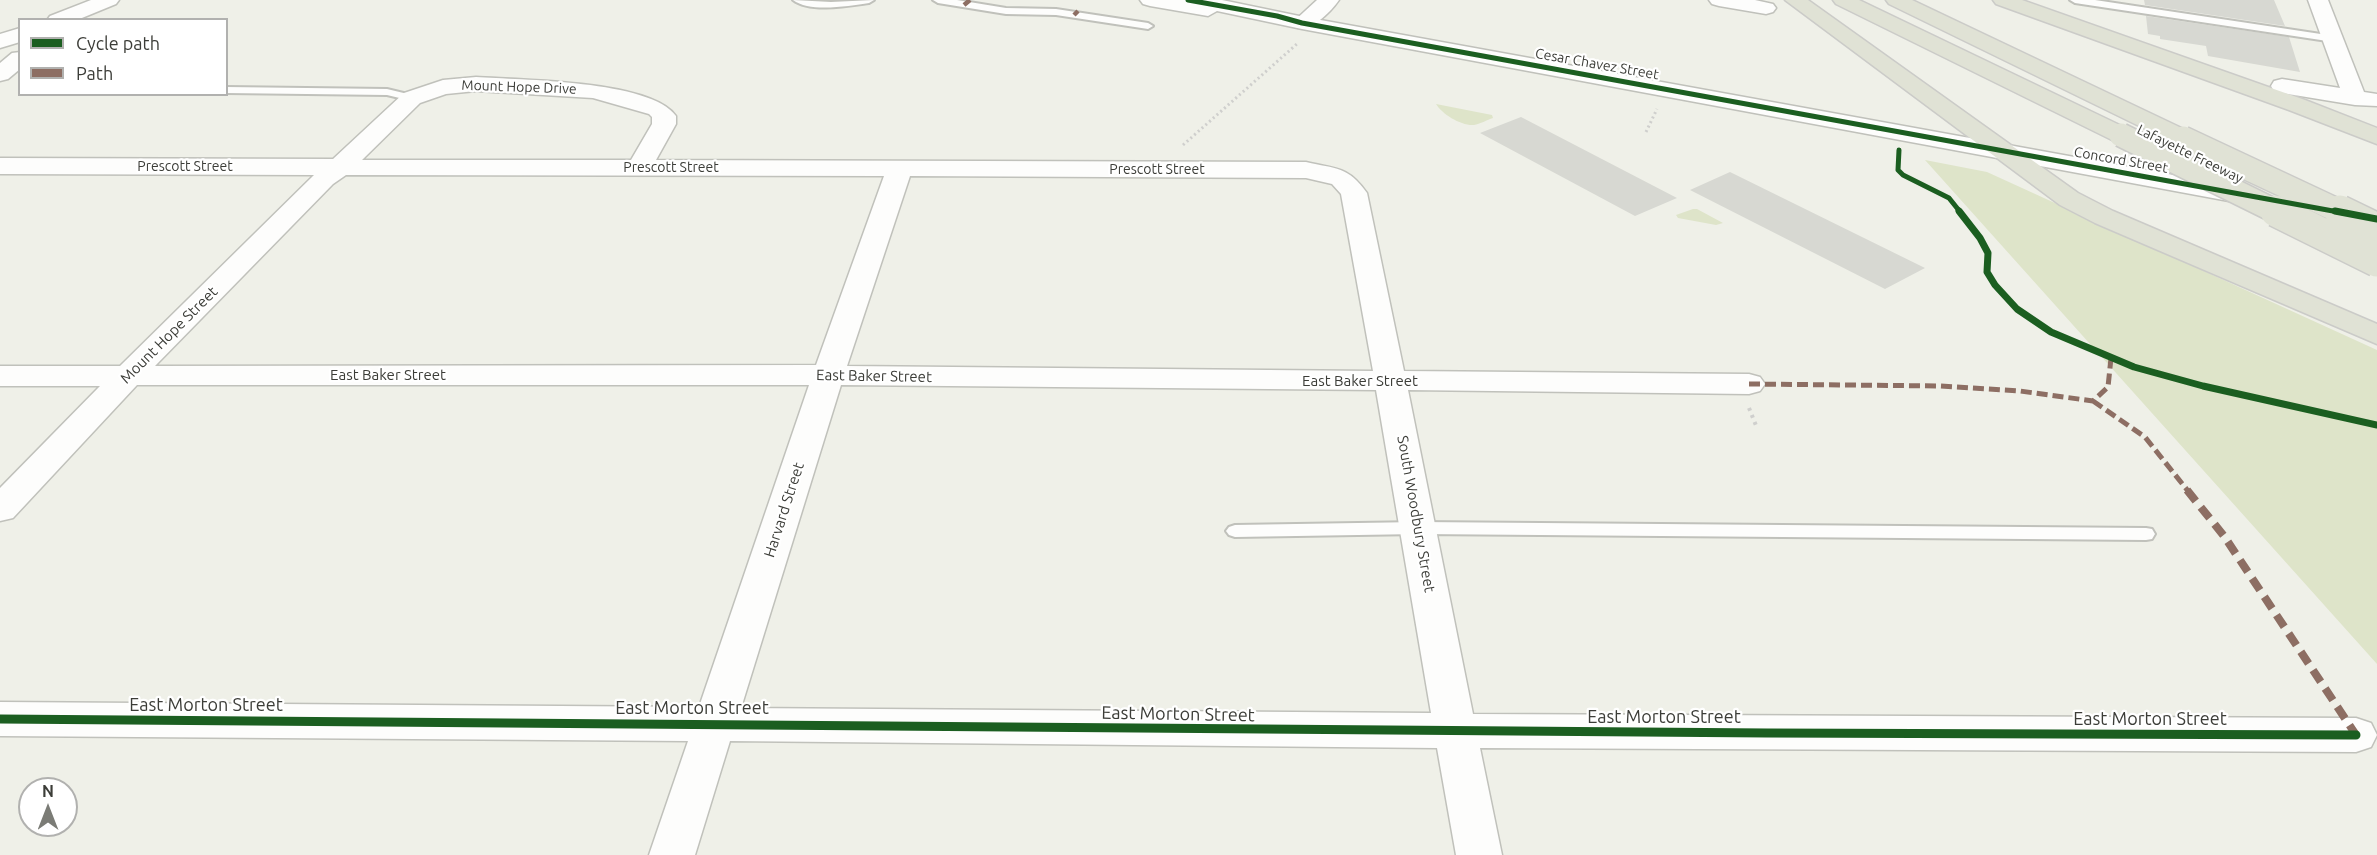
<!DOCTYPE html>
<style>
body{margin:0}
#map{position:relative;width:2377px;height:855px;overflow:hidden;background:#eff0e8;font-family:Ubuntu,sans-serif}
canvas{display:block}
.legend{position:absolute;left:18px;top:18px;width:210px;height:78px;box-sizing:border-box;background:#fff;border:2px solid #b1b1af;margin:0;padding:8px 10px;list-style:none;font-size:18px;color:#3c3d38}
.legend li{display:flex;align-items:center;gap:12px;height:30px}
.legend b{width:30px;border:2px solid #b1b1af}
.north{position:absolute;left:18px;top:777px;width:60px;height:60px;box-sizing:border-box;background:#fff;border:2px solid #b1b1af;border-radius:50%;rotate:0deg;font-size:16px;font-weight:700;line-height:24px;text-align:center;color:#3c3d38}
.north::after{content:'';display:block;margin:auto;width:21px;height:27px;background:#7b7c76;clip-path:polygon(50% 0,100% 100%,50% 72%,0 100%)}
</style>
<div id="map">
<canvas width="2377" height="855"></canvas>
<ul class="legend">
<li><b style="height:8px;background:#1b5e20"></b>Cycle path</li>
<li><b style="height:8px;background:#8d6e63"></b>Path</li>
</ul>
<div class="north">N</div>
</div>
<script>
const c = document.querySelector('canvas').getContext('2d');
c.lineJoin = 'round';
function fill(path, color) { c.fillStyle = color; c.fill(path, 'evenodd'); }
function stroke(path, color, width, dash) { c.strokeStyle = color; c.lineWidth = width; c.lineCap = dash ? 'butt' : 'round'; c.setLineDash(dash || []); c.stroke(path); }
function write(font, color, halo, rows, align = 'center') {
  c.font = font + ' Ubuntu,sans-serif'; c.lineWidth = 4.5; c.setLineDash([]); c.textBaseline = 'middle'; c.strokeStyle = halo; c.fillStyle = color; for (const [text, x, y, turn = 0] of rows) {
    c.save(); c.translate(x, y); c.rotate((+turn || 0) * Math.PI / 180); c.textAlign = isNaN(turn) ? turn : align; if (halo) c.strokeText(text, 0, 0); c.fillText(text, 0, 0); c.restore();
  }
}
fill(new Path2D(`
 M1436 104 1492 115 1493 118C1487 120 1480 124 1474 125 1461 126 1442 114 1436 104Z
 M1925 160 1987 172 2377 350V664Z
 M1693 209H1697L1723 223 1716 225 1678 218 1676 215Z`), '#dee4c9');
fill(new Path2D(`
 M2144 0H2274L2285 26 2145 5Z
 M2146 16 2289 37 2300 72 2208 56 2206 46 2160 39V36L2148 34Z
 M1521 117 1677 198 1635 216 1480 133Z
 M1730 172 1925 268 1885 289 1690 190Z`), '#d7d8d2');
const lane = new Path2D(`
 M793 0 831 2 874 0 869 3C848 6 810 13 793 0Z
 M933 0H957L1006 8 1056 9 1148 23 1153 26 1148 29 1056 15 1006 14 938 3Z
 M2070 0H2095L2334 36 2339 39 2334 42 2075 3Z
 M226 87 387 89 416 96 418 98 412 101 387 95 226 93Z
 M1419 522 2146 528 2152 529 2155 534 2152 539 2146 540 1419 534 1235 537 1229 535 1226 531 1229 527 1235 525Z`);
const street = new Path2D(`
 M1317 0H1339C1330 13 1311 32 1295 27L1292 23Z
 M1709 0H1755L1773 4 1776 8 1773 12 1766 14 1719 6 1712 4Z
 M2308 0H2328L2364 92 2377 94V106L2355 105 2282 93 2274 91 2271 86 2274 81 2282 79 2340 88Z
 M476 77C519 80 651 80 676 116V124L656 160 1306 162C1336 169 1348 166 1367 193L1404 371 1749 374 1760 377 1765 384 1760 391 1749 394 1408 390 1473 714 2356 718 2371 723 2377 735 2371 747 2356 752 1480 748 1502 855H1456L1437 748 730 741 695 855H649L688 741 0 736V702L699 707 809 385H137L13 518 0 521V488L100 386H0V366H120L314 175 0 174V158L333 159 404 93 443 80ZM476 91 593 98 649 114 652 117V124L631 160H362L420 103 446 94ZM346 175 884 176 816 365 155 366 333 184ZM910 176 1306 178 1332 184 1341 194 1373 371 847 366ZM841 385 1376 390 1431 713 741 708Z`);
const secondary = new Path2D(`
 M91 0H119L116 4 77 20H47L50 16Z
 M1140 0H1222L1304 17 2245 188 2254 190 2258 196 2254 202 2245 204 1302 29 1217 11 1208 16 1150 6 1143 4Z
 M20 28V42L0 48V34Z
 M20 52V69L8 79 0 81V63L12 53Z`);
const highway = new Path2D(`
 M1785 0H1808L2078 193 2113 211 2377 324V344L2095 223 2060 205Z
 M1833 0H1859L2130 130 2133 135 2130 140 2121 142 2112 140 1836 4Z
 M1886 0H1912L2192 133 2195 138 2192 143 2183 145 2174 143 1889 4Z
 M1993 0H2022L2305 100 2377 128V144L2289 110 1996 4Z`);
stroke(lane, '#c0c1bb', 4);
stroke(street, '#c0c1bb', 3);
stroke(secondary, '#c0c1bb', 3);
stroke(highway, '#cbcbc8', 3);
stroke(new Path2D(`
 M1646 132 1657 109
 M1183 145 1298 43`), '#cfcfcd', 3, [2, 3]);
stroke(new Path2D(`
 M1749 408 1757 428`), '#cfcfcd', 4, [3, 4.5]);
fill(lane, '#fdfdfc');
fill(street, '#fdfdfc');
fill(secondary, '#fdfdfc');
fill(highway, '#e0e2d5');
const highwayBridgeFar1 = new Path2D(`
 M2121 135 2279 213
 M2183 138 2343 213`);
const highwayBridge = new Path2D(`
 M2276 211 2377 261
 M2340 211 2377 229`);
stroke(highwayBridgeFar1, '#cbcbc8', 26, []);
stroke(highwayBridge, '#cbcbc8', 34, []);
stroke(highwayBridgeFar1, '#e0e2d5', 23);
stroke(highwayBridge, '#e0e2d5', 31);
stroke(new Path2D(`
 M964 5 970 0
 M1074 15 1078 11`), '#8d6e63', 4.5, [8, 4.5]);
stroke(new Path2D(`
 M1749 384 1940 386 2020 391 2093 401 2108 387 2111 358
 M2093 401 2145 437 2188 491`), '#8d6e63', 5, [11, 5]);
stroke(new Path2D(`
 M2187 490 2224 536 2356 735`), '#8d6e63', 8, [14, 8]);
stroke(new Path2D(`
 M1188 0 1277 16 1302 23 2344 213
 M1899 150 1898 170 1903 175 1949 198 1961 213`), '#1b5e20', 5);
stroke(new Path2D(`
 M1959 211 1980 238 1988 253 1987 272 1995 285 2017 309 2051 332 2134 367 2203 386 2377 425
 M2335 211 2377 219`), '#1b5e20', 7);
stroke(new Path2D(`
 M0 719 1767 733 2356 735`), '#1b5e20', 9);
write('14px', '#3c3d38', '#fff', [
 ["Cesar Chavez Street",1597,64,10],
 ["Mount Hope Drive",519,87,2],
 ["Lafayette Freeway",2190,154,26],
 ["Concord Street",2121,160,10],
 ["Prescott Street",185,166],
 ["Prescott Street",671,167],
 ["Prescott Street",1157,169]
]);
write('15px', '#3c3d38', '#fff', [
 ["Mount Hope Street",169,335,-45],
 ["East Baker Street",388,375],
 ["East Baker Street",874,376,1],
 ["East Baker Street",1360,381],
 ["Harvard Street",784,510,-72],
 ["South Woodbury Street",1416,514,80]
]);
write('18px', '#3c3d38', '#fff', [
 ["East Morton Street",206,705],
 ["East Morton Street",692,708],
 ["East Morton Street",1178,714,1],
 ["East Morton Street",1664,717],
 ["East Morton Street",2150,719]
]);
</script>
